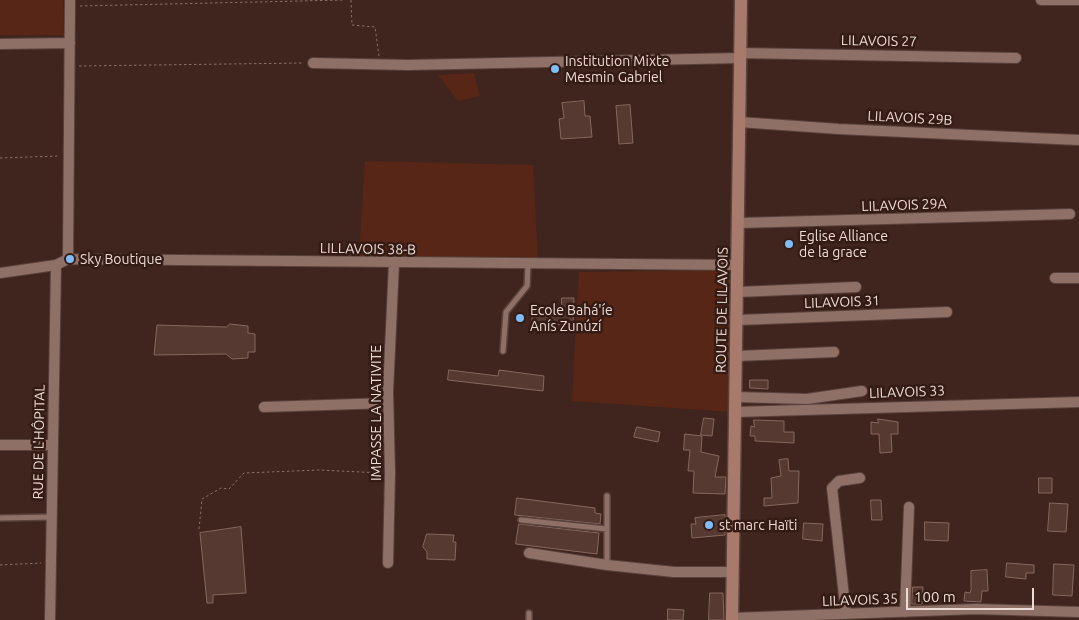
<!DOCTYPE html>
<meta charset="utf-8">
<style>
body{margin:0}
#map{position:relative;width:1079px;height:620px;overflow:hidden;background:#3f251d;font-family:Ubuntu,sans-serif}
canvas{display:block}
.scale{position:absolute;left:906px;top:588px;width:128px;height:22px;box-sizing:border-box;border:2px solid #ecdad4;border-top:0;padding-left:6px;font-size:15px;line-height:18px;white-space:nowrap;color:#ecdad4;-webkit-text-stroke:4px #341b13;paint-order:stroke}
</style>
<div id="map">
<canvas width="1079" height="620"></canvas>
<div class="scale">100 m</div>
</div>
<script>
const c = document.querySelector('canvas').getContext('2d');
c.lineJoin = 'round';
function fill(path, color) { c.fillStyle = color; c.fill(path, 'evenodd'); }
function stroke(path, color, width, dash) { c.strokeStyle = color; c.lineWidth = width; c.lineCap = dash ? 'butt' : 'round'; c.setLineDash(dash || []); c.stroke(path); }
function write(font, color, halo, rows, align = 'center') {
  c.font = font + ' Ubuntu,sans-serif'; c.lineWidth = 5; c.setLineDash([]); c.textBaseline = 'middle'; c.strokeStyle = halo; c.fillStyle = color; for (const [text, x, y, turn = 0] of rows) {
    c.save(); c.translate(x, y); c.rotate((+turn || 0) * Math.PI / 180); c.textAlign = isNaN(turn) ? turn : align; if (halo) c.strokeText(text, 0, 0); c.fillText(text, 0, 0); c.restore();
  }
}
fill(new Path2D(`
 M0 0H63V35H0Z
 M474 73 480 96 458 101 438 75Z
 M365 161 533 165 538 261 359 257Z
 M734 270 732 412 572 401 579 272Z`), '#582616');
const building = new Path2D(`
 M584 101 585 116H590L592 137 561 139 559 119 564 118 562 103Z
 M630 105 633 143 619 144 616 106Z
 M562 298H574L573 325 532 324V312L561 314Z
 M230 324 248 326V333L255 334V352H248V358L232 359 226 354 154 355 157 325 226 327Z
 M449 370 498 376 499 370 544 376 543 391 448 380Z
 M750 380H768V389L750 388Z
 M704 418 714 419 712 436 701 435Z
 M878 419 898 422V434H891L892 452 880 453 879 434H871V422L878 423Z
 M754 420 784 421V432H794V443L755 441V436H750L751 426 754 427Z
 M637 427 660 432 658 442 634 437Z
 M685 434 702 436 701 452 719 456 715 477H726L725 494 693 493 694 471H688L690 450H684Z
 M788 459 789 471H799L798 503 764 506V498H772L771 478 781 476 779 460Z
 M1039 478H1052V493H1039Z
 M517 498 595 508V513L601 514 600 524 515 515Z
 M871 500H881L882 520H872Z
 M1050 503 1068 504 1066 532 1048 531Z
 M725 515V535L692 538 691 524H696L695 518Z
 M925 522 949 523 948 541 925 540Z
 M804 523 823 524 822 541 803 539Z
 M519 524 599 533 597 554 516 544Z
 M241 527 246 593 213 595V603H207L200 533Z
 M427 534 454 535 453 542H456L455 560 427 559V552L423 547Z
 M1007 563 1034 565V573H1026V579L1006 577Z
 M1054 564 1074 565 1072 596 1053 595Z
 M987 570 988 591H982L981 602 964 601 965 592 970 593 971 590V571Z
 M913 587H923L922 604H912Z
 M710 593H723L724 620H709Z
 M668 609 684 610 683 620H668Z`);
fill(building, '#563a31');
stroke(building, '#86675e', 1);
const service = new Path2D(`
 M503 351 506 312 527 286 528 265
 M0 518 52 517
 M521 520 607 529
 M607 565V496
 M529 613V620`);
const minor = new Path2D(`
 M1041 0H1079
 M0 44 70 43
 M740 53 1016 58
 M313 63 408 65 740 58
 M739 122 839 129 1079 140
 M739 223 1070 214
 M68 259 70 0
 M0 273 56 265 68 259C291 259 514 265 737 265
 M1055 278H1079
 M738 292 856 287
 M738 320 947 312
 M737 356 834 352
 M736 397 807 399 862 391
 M264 407 388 403
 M735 412 1079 402
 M0 445H53
 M529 553 607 565 674 572H732
 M388 563 390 473 388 392 394 263
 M905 612 909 507
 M846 614 832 488 839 481 860 478
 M732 618 976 609 1079 612
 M50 620 56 265`);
const secondary = new Path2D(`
 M732 620 741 0`);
stroke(service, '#59423c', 8);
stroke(minor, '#59423c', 12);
stroke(secondary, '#59423c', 15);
stroke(new Path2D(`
 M351 0 352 25 375 27 379 56
 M80 6 344 0
 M79 66 303 63
 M0 158 59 156
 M199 529 202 499 221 488 229 489 244 473 319 470 382 473
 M0 565 41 563`), '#89726b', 1, [2.5, 2.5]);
stroke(service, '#8f7066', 5);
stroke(minor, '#8f7066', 10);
stroke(secondary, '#a87a6c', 12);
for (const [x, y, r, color] of [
 [555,69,5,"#7ebdf9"],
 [789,244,5,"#7ebdf9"],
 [70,259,5,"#7ebdf9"],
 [520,318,5,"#7ebdf9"],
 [709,525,5,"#7ebdf9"]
]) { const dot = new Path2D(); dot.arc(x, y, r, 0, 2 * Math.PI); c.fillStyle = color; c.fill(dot); stroke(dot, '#341b13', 2); }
write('14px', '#ecdad4', '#341b13', [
 ["LILAVOIS 27",879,41,1],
 ["LILAVOIS 29B",910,118,3],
 ["LILAVOIS 29A",904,205,-2],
 ["LILLAVOIS 38-B",368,249,1],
 ["LILAVOIS 31",842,302,-2],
 ["ROUTE DE LILAVOIS",722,310,-89],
 ["LILAVOIS 33",907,392,-2],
 ["IMPASSE LA NATIVITE",376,413,-90],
 ["RUE DE L'HÔPITAL",39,442,-89],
 ["LILAVOIS 35",860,600,-2]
]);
write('14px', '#ecdad4', '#341b13', [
 ["Institution Mixte",565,61],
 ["Mesmin Gabriel",565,77],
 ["Eglise Alliance",799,236],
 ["de la grace",799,252],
 ["Sky Boutique",80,259],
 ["Ecole Bahá'íe",530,310],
 ["Anís Zunúzí",530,326],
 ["st marc Haïti",719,525]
], 'left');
</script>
